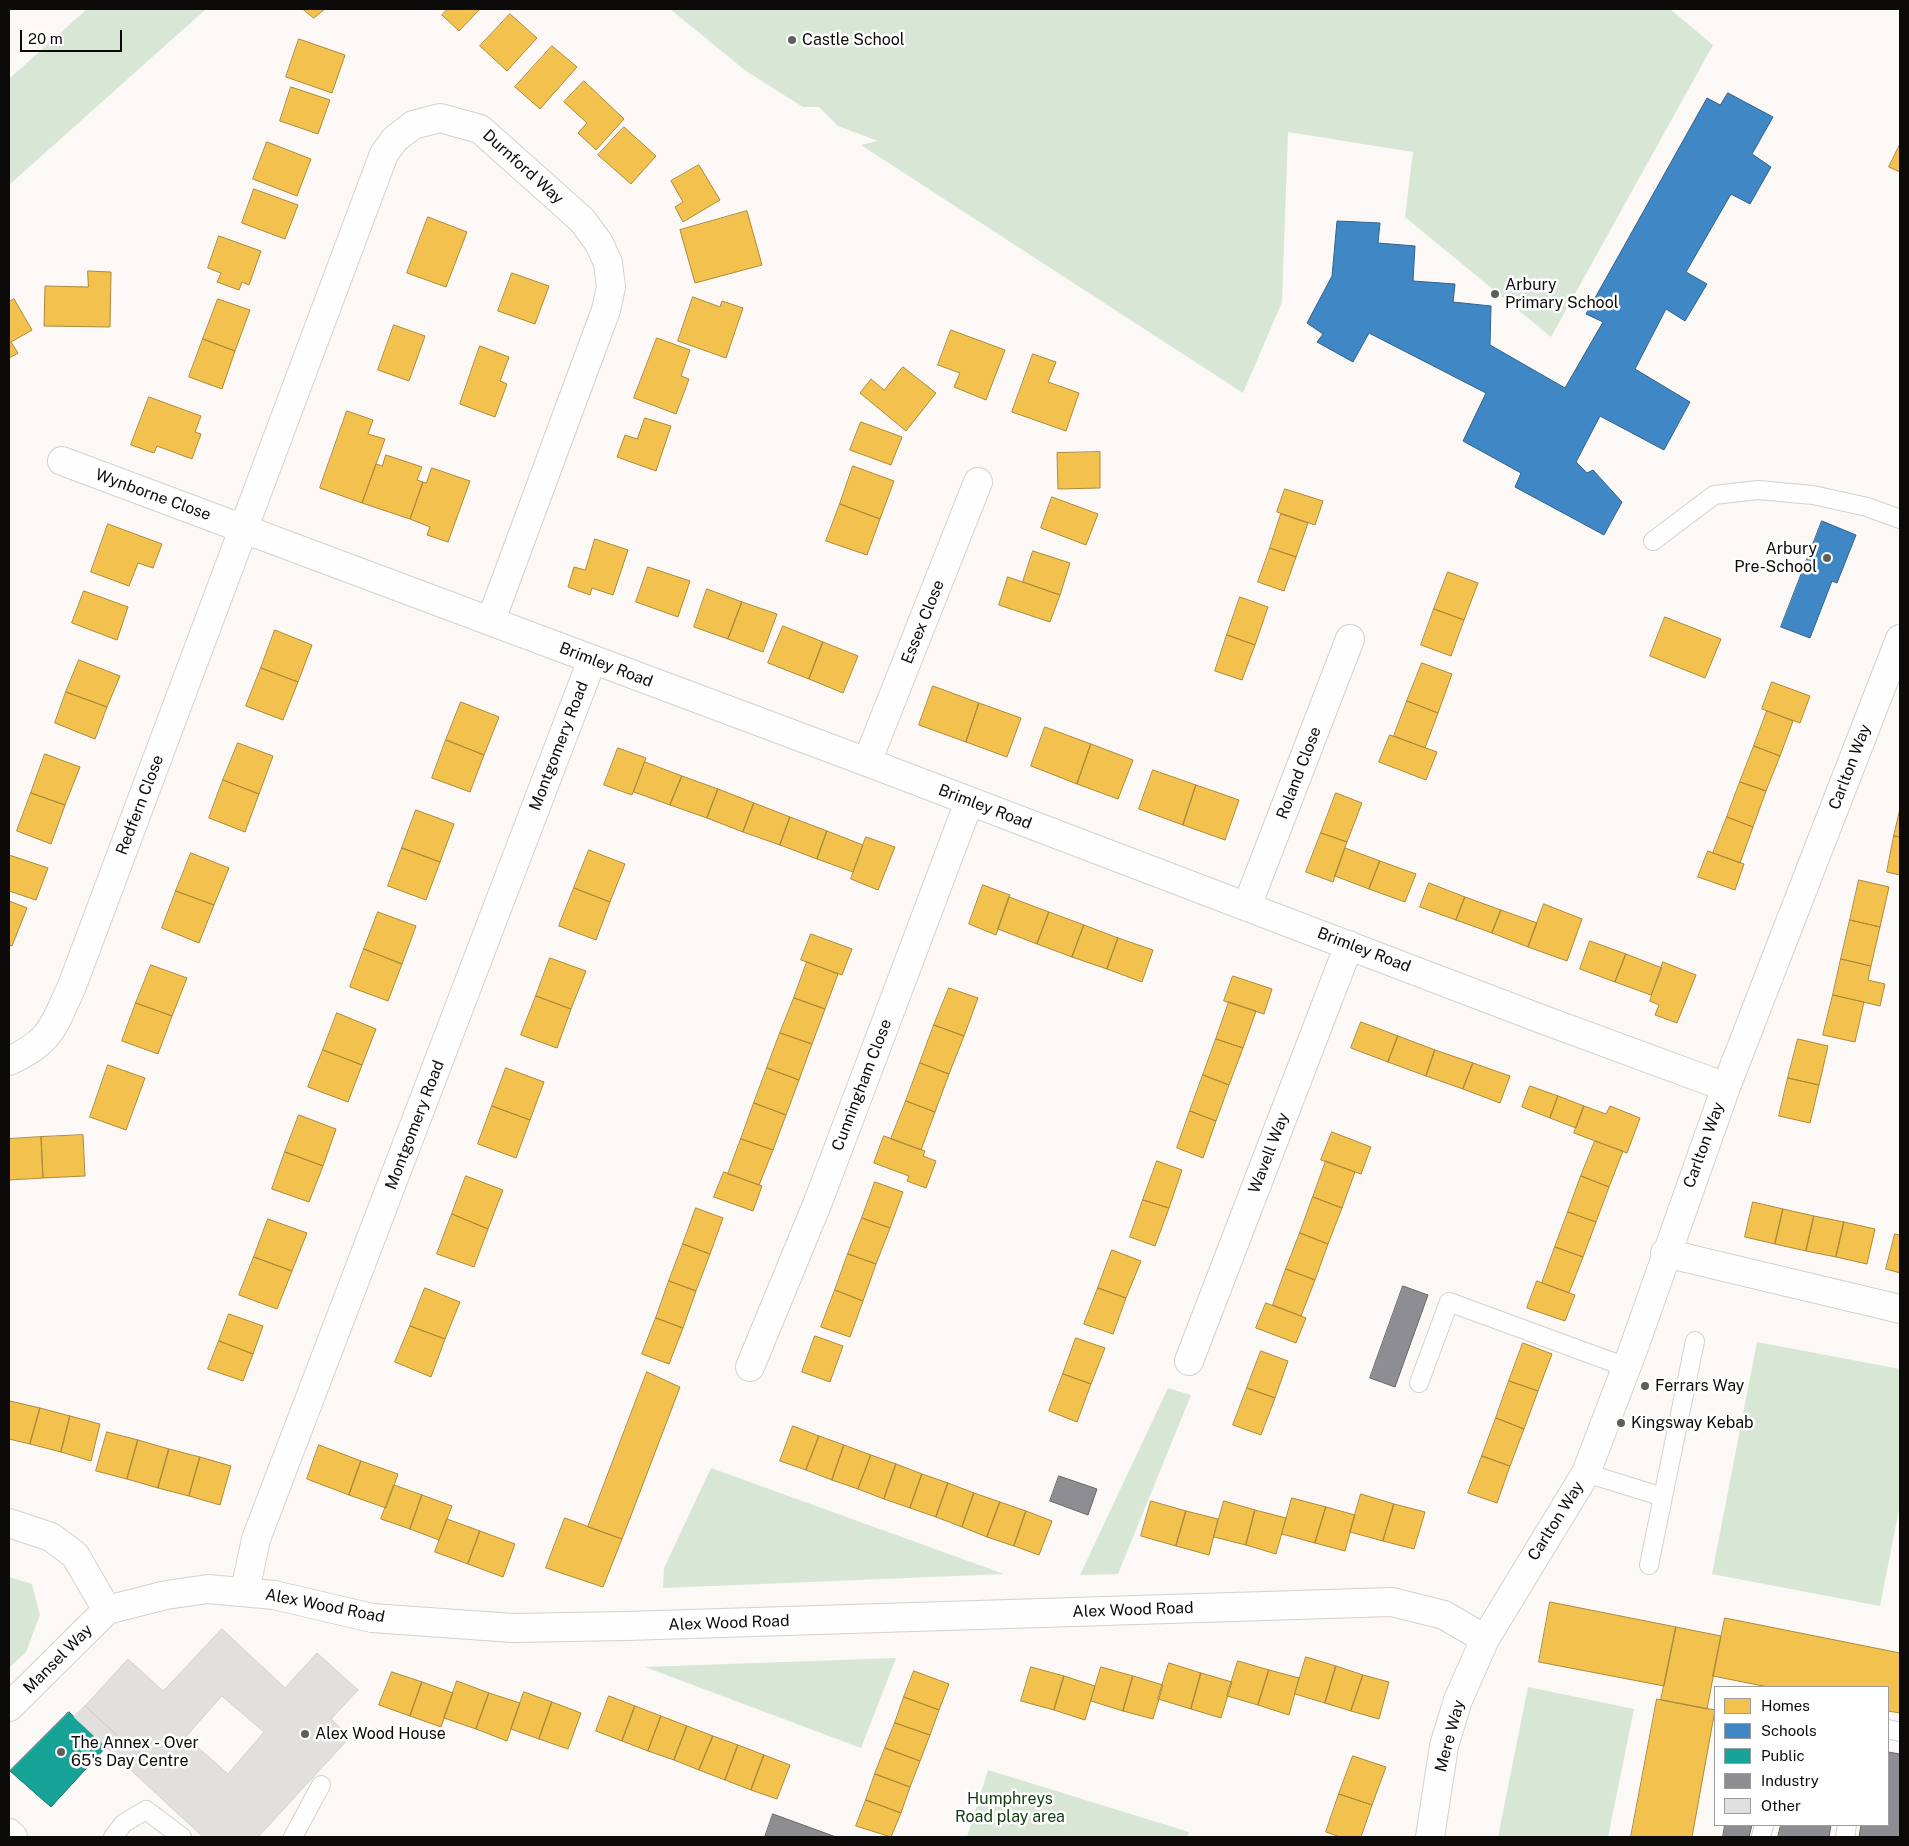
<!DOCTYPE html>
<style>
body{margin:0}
#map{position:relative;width:1909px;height:1846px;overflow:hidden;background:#fbf8f6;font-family:"Public Sans",sans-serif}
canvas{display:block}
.frame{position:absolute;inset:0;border:10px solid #0d0b09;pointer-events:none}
.legend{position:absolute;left:1714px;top:1686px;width:175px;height:140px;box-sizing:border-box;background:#fff;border:1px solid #9e9d9d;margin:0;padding:6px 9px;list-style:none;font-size:15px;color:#0d0b09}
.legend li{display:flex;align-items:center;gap:10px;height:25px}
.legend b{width:25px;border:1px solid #9e9d9d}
.scale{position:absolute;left:20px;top:30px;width:102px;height:22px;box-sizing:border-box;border:2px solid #0d0b09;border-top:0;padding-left:6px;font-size:15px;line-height:18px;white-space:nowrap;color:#0d0b09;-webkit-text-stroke:4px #fff;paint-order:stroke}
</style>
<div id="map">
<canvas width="1909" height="1846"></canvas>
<div class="frame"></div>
<ul class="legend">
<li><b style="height:14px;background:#f2c14e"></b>Homes</li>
<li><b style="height:14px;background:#3f88c5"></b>Schools</li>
<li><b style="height:14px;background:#17a398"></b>Public</li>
<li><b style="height:14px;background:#8d8d92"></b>Industry</li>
<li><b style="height:14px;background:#e2e0de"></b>Other</li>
</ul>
<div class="scale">20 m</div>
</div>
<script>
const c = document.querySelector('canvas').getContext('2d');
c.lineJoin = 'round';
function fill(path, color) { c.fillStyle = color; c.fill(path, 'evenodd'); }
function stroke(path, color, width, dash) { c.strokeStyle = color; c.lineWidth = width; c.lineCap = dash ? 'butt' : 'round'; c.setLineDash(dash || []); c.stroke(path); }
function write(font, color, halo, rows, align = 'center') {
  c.font = font + ' "Public Sans",sans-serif'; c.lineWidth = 5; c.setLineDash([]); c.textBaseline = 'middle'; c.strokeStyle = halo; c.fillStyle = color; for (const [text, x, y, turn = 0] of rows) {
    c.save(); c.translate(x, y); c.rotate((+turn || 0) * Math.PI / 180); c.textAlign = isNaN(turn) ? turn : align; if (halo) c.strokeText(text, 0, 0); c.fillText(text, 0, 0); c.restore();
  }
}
fill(new Path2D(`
 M87 9H206L9 185V79Z
 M670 9H1670L1713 45 1551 337 1405 217 1413 152 1288 132 1282 302 1243 393 861 145 878 141 838 126 819 107H803L746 71Z
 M1757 1342 1900 1369V1504L1880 1606 1712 1574Z
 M1168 1388 1191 1395 1118 1574 1080 1575Z
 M711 1468 1004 1574 663 1588 664 1568Z
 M9 1577 32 1584 40 1615 26 1652 9 1668Z
 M896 1658 861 1748 645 1667Z
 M1528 1687 1634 1709 1608 1837H1498Z
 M988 1770 1189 1832 1187 1837H967Z`), '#d7e6d5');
const homes = new Path2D(`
 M303 9H325L314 18Z
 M448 9H480L459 31 442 15Z
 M510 14 537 38 507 71 480 46Z
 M299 39 345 55 332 93 286 77Z
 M552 46 577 67 540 109 515 87Z
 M584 81 624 119 596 150 578 133 587 123 564 102Z
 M291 87 330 100 318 134 280 121Z
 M624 127 656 156 631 184 598 155Z
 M267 142 311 159 297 196 253 179Z
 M1900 144V172L1889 167Z
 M699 165 720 200 683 222 675 207 683 202 671 181Z
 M254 189 298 205 285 239 242 223Z
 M747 211 762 265 695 283 680 230Z
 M428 217 467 232 446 287 407 273Z
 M219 236 261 251 249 285 242 282 239 290 217 282 221 273 208 268Z
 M88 271 111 272 110 327 44 326 45 286 88 287Z
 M512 273 549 286 535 324 498 311Z
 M693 297 720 307 722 301 743 308 726 358 678 341Z
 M14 299 32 330 11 342 18 353 9 358V302Z
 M218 299 250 310 235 351 203 339Z
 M394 325 425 336 409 381 378 370Z
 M951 330 1005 350 986 400 954 387 960 373 938 365Z
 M657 338 690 350 681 376 689 379 676 414 634 398Z
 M203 339 235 351 222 389 189 377Z
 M480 346 509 357 500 381 507 384 495 417 460 404Z
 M1033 354 1056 362 1048 382 1079 393 1066 431 1012 412Z
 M903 367 936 393 906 431 860 393 871 379 884 390Z
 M149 397 201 416 195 432 201 434 192 459 157 446 154 453 131 445Z
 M347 411 373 420 368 434 385 439 362 503 320 488Z
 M645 418 671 426 656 471 617 457 625 435 637 439Z
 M861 422 902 437 891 465 850 450Z
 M1100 452V488L1058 489 1057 453Z
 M386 455 422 467 417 480 423 482 410 519 362 503 376 464 382 466Z
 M853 466 894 481 880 519 840 504Z
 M432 468 470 481 448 542 427 535 430 527 410 519 423 482 426 483Z
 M1285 489 1323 501 1315 525 1277 512Z
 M1052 497 1098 514 1086 545 1041 528Z
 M840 504 880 519 867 555 826 541Z
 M1281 514 1308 523 1296 557 1270 548Z
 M108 524 162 544 153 568 138 563 129 586 91 572Z
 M595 539 628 550 613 595 592 588 590 595 568 587 574 567 585 570Z
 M1270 548 1296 557 1284 591 1258 582Z
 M1033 551 1070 563 1060 595 1023 582Z
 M648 567 690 581 678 617 636 602Z
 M1448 572 1478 583 1464 620 1434 609Z
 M1008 577 1060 595 1050 622 999 605Z
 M707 589 742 602 728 639 694 627Z
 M84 591 128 607 117 640 72 623Z
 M1240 597 1268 607 1255 645 1227 635Z
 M742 602 777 614 763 652 728 639Z
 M1434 609 1464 620 1451 656 1421 645Z
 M1665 617 1721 639 1705 678 1650 656Z
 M783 626 823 642 809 679 768 663Z
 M275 630 312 645 298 682 261 668Z
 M1227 635 1255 645 1242 680 1215 671Z
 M823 642 858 656 843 693 809 679Z
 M79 660 120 676 107 707 66 692Z
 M1422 663 1452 674 1438 713 1407 701Z
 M261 668 298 682 283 720 246 706Z
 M1772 682 1810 696 1800 723 1762 709Z
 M933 686 979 703 966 742 919 725Z
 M66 692 107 707 95 739 55 723Z
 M1407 701 1438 713 1425 748 1394 736Z
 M461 702 499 717 484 755 446 740Z
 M979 703 1021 718 1007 757 966 742Z
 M1767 711 1793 721 1780 756 1754 746Z
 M1045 727 1091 744 1077 784 1031 766Z
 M1390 735 1437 752 1426 780 1379 762Z
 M446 740 484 755 470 792 432 778Z
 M238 743 273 756 259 794 223 780Z
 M1091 744 1133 760 1118 799 1077 784Z
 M1754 746 1780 756 1766 791 1740 782Z
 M618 748 646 758 632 795 604 785Z
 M45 754 80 767 65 805 31 793Z
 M645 762 682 776 670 805 634 792Z
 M1153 770 1196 785 1183 825 1139 809Z
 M682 776 718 789 707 818 670 805Z
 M223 780 259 794 245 832 209 818Z
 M1740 782 1766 791 1753 827 1727 817Z
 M1196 785 1239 800 1225 840 1183 825Z
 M718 789 754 803 743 832 707 818Z
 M31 793 65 805 51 844 17 831Z
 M1336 793 1362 803 1347 842 1321 833Z
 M754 803 790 817 780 845 743 832Z
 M1900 809V837L1894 836Z
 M416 810 454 824 440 862 402 848Z
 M790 817 827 831 817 859 780 845Z
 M1727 817 1753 827 1740 863 1713 853Z
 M827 831 863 845 853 872 817 859Z
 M1321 833 1347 842 1333 882 1306 872Z
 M1894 836 1900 837V875L1887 872Z
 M866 837 895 847 878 890 851 879Z
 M402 848 440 862 426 900 388 886Z
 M1345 848 1380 861 1369 889 1335 876Z
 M589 850 625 864 610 902 574 888Z
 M1708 851 1744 864 1735 890 1698 877Z
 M191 853 229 868 214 905 176 891Z
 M9 855 48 868 36 900 9 891Z
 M1380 861 1416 874 1405 902 1369 889Z
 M1859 880 1889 887 1880 927 1850 920Z
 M1429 883 1465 897 1456 920 1420 907Z
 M983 885 1010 895 996 935 969 924Z
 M574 888 610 902 596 940 559 926Z
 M176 891 214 905 199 943 162 928Z
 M1009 897 1049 912 1037 944 998 929Z
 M1465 897 1501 910 1492 933 1456 920Z
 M9 901 27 908 12 946 9 945Z
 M1544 904 1582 919 1567 961 1528 947Z
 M1501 910 1537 923 1528 947 1492 933Z
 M378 912 416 926 402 964 364 949Z
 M1049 912 1084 925 1072 957 1037 944Z
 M1850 920 1880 927 1871 966 1841 959Z
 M1084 925 1118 938 1107 969 1072 957Z
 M811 934 852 949 842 975 801 960Z
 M1118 938 1153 950 1142 982 1107 969Z
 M1590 941 1626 954 1615 982 1580 969Z
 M364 949 402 964 388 1001 350 987Z
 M1626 954 1662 968 1651 995 1615 982Z
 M550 958 586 971 571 1009 536 996Z
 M1841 959 1871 966 1868 980 1885 984 1880 1006 1833 995Z
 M807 962 838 974 825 1009 794 998Z
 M1663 962 1696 975 1677 1023 1655 1015 1659 1005 1650 1001Z
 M151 965 187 978 172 1016 136 1003Z
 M1233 976 1272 989 1264 1014 1224 1001Z
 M949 988 978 998 964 1036 934 1025Z
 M1833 995 1864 1002 1855 1042 1823 1035Z
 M536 996 571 1009 557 1048 521 1035Z
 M794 998 825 1009 812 1044 780 1033Z
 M1229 1002 1256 1011 1243 1048 1216 1039Z
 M136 1003 172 1016 158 1054 122 1041Z
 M337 1013 376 1029 362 1065 323 1050Z
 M1361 1022 1398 1036 1388 1062 1351 1048Z
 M934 1025 964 1036 949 1074 920 1063Z
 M780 1033 812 1044 799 1080 767 1068Z
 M1398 1036 1435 1050 1426 1076 1388 1062Z
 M1216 1039 1243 1048 1229 1085 1203 1075Z
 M1798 1039 1828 1046 1819 1085 1788 1078Z
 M323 1050 362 1065 348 1102 308 1087Z
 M1435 1050 1473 1063 1463 1089 1426 1076Z
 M920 1063 949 1074 935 1112 906 1101Z
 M1473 1063 1510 1076 1500 1103 1463 1089Z
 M108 1065 145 1078 126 1130 90 1117Z
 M506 1068 544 1082 530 1120 492 1106Z
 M767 1068 799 1080 786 1115 754 1103Z
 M1203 1075 1229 1085 1216 1121 1190 1111Z
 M1788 1078 1819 1085 1810 1123 1779 1116Z
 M1530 1086 1558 1096 1550 1118 1522 1107Z
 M1558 1096 1584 1106 1576 1128 1550 1118Z
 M906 1101 935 1112 921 1150 891 1139Z
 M754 1103 786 1115 773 1150 741 1139Z
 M492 1106 530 1120 516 1158 478 1144Z
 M1584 1106 1606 1114 1610 1106 1640 1118 1627 1153 1574 1133Z
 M1190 1111 1216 1121 1203 1158 1177 1148Z
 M299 1115 336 1129 323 1166 285 1152Z
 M1332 1132 1371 1147 1361 1174 1321 1160Z
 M83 1135 85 1176 43 1178 41 1137Z
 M884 1136 925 1151 923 1156 936 1161 926 1188 907 1181 909 1176 874 1163Z
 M41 1137 43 1178 9 1180V1139Z
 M741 1139 773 1150 759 1185 728 1174Z
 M1595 1141 1623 1151 1609 1187 1581 1176Z
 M285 1152 323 1166 309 1202 272 1189Z
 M1157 1161 1182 1170 1169 1208 1143 1200Z
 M1326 1161 1355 1172 1342 1208 1313 1197Z
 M724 1172 762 1186 753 1211 714 1197Z
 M466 1176 503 1190 488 1229 452 1214Z
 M1581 1176 1609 1187 1596 1222 1568 1212Z
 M875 1182 903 1192 890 1228 862 1218Z
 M1313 1197 1342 1208 1328 1244 1300 1233Z
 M1143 1200 1169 1208 1155 1246 1130 1237Z
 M1753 1202 1783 1209 1775 1244 1745 1237Z
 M696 1208 723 1218 710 1254 683 1244Z
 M1783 1209 1814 1216 1806 1251 1775 1244Z
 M1568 1212 1596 1222 1583 1257 1555 1247Z
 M452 1214 488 1229 474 1267 437 1254Z
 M1814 1216 1844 1222 1836 1257 1806 1251Z
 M862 1218 890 1228 876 1264 848 1254Z
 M268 1219 307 1233 292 1271 254 1257Z
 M1844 1222 1875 1229 1867 1264 1836 1257Z
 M1300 1233 1328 1244 1315 1280 1286 1269Z
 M1895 1234 1900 1235V1273L1886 1269Z
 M683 1244 710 1254 696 1291 669 1281Z
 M1555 1247 1583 1257 1569 1293 1542 1283Z
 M1112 1250 1141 1261 1126 1298 1098 1288Z
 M848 1254 876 1264 863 1301 835 1290Z
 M254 1257 292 1271 277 1309 239 1295Z
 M1286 1269 1315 1280 1301 1316 1273 1305Z
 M669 1281 696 1291 683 1328 656 1318Z
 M1537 1281 1575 1295 1565 1321 1527 1308Z
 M425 1288 460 1302 445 1339 410 1326Z
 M1098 1288 1126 1298 1113 1334 1084 1324Z
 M835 1290 863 1301 850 1337 821 1327Z
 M1266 1303 1306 1318 1296 1343 1256 1328Z
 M229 1314 263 1326 253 1354 219 1341Z
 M656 1318 683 1328 669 1364 642 1354Z
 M410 1326 445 1339 431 1377 395 1362Z
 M815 1336 843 1346 830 1382 802 1372Z
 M1076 1338 1105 1348 1091 1384 1063 1374Z
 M219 1341 253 1354 243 1381 208 1369Z
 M1523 1343 1552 1354 1538 1391 1509 1381Z
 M1261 1351 1288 1361 1275 1398 1247 1388Z
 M647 1372 680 1387 622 1539 588 1527Z
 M1063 1374 1091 1384 1077 1422 1049 1411Z
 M1509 1381 1538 1391 1524 1429 1496 1418Z
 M1247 1388 1275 1398 1261 1435 1233 1425Z
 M10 1401 40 1408 30 1444 9 1439Z
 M40 1408 70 1416 61 1452 30 1444Z
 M70 1416 100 1424 91 1461 61 1452Z
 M1496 1418 1524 1429 1510 1466 1482 1456Z
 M793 1426 819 1436 806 1470 780 1461Z
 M107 1432 138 1440 127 1479 96 1471Z
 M819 1436 844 1445 832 1480 806 1470Z
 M138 1440 169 1449 158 1488 127 1479Z
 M319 1445 361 1461 349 1495 307 1479Z
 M844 1445 871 1455 858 1489 832 1480Z
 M169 1449 200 1457 189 1496 158 1488Z
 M871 1455 896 1464 884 1499 858 1489Z
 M1482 1456 1510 1466 1497 1503 1468 1493Z
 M200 1457 231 1466 220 1505 189 1496Z
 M361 1461 398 1474 386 1508 349 1495Z
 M896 1464 922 1474 910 1508 884 1499Z
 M922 1474 948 1483 936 1517 910 1508Z
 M948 1483 974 1493 962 1527 936 1517Z
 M394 1485 422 1495 410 1529 381 1519Z
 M974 1493 1000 1502 987 1537 962 1527Z
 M1361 1494 1394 1504 1383 1541 1350 1532Z
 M422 1495 452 1506 439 1540 410 1529Z
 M1292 1498 1326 1507 1315 1543 1282 1534Z
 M1151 1501 1186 1511 1176 1546 1141 1536Z
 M1224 1501 1255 1510 1246 1545 1214 1537Z
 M1000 1502 1026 1511 1014 1546 987 1537Z
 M1394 1504 1425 1512 1414 1549 1383 1541Z
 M1326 1507 1355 1515 1345 1551 1315 1543Z
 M1255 1510 1286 1518 1276 1554 1246 1545Z
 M1026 1511 1052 1521 1039 1555 1014 1546Z
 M1186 1511 1218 1519 1209 1555 1176 1546Z
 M565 1518 622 1539 603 1587 546 1568Z
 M447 1519 480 1531 468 1564 435 1552Z
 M480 1531 515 1544 503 1577 468 1564Z
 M1550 1602 1676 1627 1664 1686 1539 1662Z
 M1725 1618 1900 1653V1713L1888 1711V1687H1768L1713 1676Z
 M1676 1627 1721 1636 1707 1709 1661 1700Z
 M1306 1657 1336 1666 1325 1703 1295 1694Z
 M1238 1661 1269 1670 1258 1705 1227 1696Z
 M1169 1663 1201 1673 1191 1709 1158 1699Z
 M1336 1666 1363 1675 1351 1711 1325 1703Z
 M1031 1667 1064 1676 1054 1710 1021 1701Z
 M1101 1667 1133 1676 1123 1711 1091 1701Z
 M1269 1670 1299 1678 1289 1715 1258 1705Z
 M914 1671 949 1684 939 1710 904 1697Z
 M392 1672 422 1682 410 1716 379 1705Z
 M1201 1673 1232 1682 1221 1718 1191 1709Z
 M1363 1675 1389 1682 1379 1719 1351 1711Z
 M1064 1676 1095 1686 1085 1720 1054 1710Z
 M1133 1676 1163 1685 1153 1719 1123 1711Z
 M457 1681 489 1693 476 1729 444 1718Z
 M422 1682 453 1693 441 1727 410 1716Z
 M524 1692 552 1702 539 1739 511 1729Z
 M489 1693 520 1703 507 1741 476 1729Z
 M609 1696 635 1706 622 1741 596 1731Z
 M904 1697 939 1710 930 1735 895 1723Z
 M1657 1699 1715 1710 1692 1837H1631Z
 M552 1702 581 1713 568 1749 539 1739Z
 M635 1706 661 1716 648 1751 622 1741Z
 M661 1716 687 1726 674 1760 648 1751Z
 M895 1723 930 1735 920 1761 885 1748Z
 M687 1726 713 1736 699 1770 674 1760Z
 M713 1736 738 1745 725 1780 699 1770Z
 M738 1745 764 1755 751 1790 725 1780Z
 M885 1748 920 1761 910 1787 875 1774Z
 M764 1755 790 1765 777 1799 751 1790Z
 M1353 1756 1386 1767 1372 1805 1339 1794Z
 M875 1774 910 1787 901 1813 866 1800Z
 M1339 1794 1372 1805 1361 1837H1340L1326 1832Z
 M866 1800 901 1813 891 1837 856 1826Z`);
fill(homes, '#f2c14e');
stroke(homes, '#ad8a39', 1);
const schools = new Path2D(`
 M1728 93 1773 117 1752 154 1771 167 1750 204 1731 194 1686 272 1707 284 1685 321 1666 309 1635 369 1690 402 1664 450 1600 416 1576 462 1587 473 1593 470 1622 502 1604 535 1515 487 1521 473 1463 441 1486 393 1369 333 1353 362 1317 342 1323 334 1307 323 1332 276 1337 221 1380 223 1378 243 1415 246 1413 281 1455 284 1453 302 1491 306 1490 345 1565 388 1603 322 1586 314 1707 98 1720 105Z
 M1822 521 1856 535 1837 583 1832 581 1810 638 1781 627Z`);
fill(schools, '#3f88c5');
stroke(schools, '#30628d', 1);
const public = new Path2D(`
 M69 1712 106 1747 51 1807 10 1771Z`);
fill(public, '#17a398');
stroke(public, '#14756d', 1);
const industry = new Path2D(`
 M1403 1286 1428 1295 1395 1387 1370 1378Z
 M1059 1476 1097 1489 1088 1515 1050 1501Z
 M1888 1752 1900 1754V1837H1859L1861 1825H1888Z
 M773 1814 836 1837H765Z
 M1725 1825H1752L1749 1837H1723Z
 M1781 1825H1831L1829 1837H1778Z`);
fill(industry, '#8d8d92');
stroke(industry, '#676669', 1);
const building = new Path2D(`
 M222 1629 285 1688 317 1653 358 1690 331 1719 350 1737 258 1837H203L106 1747 117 1735 85 1706 128 1659 163 1691ZM222 1696 264 1732 228 1774 186 1737Z
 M85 1706 117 1735 106 1747 74 1717Z`);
fill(building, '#e2e0de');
stroke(building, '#d2d0ce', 1);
const lane = new Path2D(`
 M1653 541 1714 495 1758 490 1813 495 1867 507 1900 519
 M1419 1383 1449 1302 1626 1367
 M1586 1473 1663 1497
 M1649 1565 1695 1341
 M1888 1729 1900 1732
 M113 1837 124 1823 146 1810 182 1837
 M293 1837 321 1785
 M1761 1837 1764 1825
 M1845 1837 1847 1825`);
const street = new Path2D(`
 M62 461 867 762 1544 1020 1726 1087
 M867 762 978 482
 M1247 906 1350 639
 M9 1061C52 1041 53 1027 72 986L384 154 395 139 413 125 440 118 480 129 582 220 599 243 608 263 611 287 606 310 491 620
 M1665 1253 1900 1309
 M1189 1361 1349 945
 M750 1367 818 1202 969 802
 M9 1523 51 1537 75 1555 107 1610
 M245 1591 256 1539 592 660
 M107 1610 166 1595 208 1589 274 1595 372 1618 513 1628 626 1626 1392 1602 1444 1615 1485 1639
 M9 1707 107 1610
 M9 1833 13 1837
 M1430 1837 1444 1746 1458 1700 1485 1639 1586 1473 1633 1350 1726 1087 1900 639`);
stroke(lane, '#d4d1cf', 20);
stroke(street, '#d4d1cf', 30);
stroke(lane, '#fefefe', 18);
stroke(street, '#fefefe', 28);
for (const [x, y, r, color] of [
 [792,40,5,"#605e5c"],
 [1495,294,5,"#605e5c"],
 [1827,558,5,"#605e5c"],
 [1645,1386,5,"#605e5c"],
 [1621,1423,5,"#605e5c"],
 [305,1734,5,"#605e5c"],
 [61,1752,5,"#605e5c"]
]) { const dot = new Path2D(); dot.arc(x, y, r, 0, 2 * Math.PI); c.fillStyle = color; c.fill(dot); stroke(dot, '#fff', 2); }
write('16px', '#0d0b09', '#fff', [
 ["Castle School",802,40],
 ["Arbury",1505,285],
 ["Primary School",1505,303],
 ["Arbury",1817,549,"right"],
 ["Pre-School",1817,567,"right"],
 ["Ferrars Way",1655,1386],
 ["Kingsway Kebab",1631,1423],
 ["Alex Wood House",315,1734],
 ["The Annex - Over",71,1743],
 ["65's Day Centre",71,1761]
], 'left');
write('16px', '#0d0b09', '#fff', [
 ["Durnford Way",523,167,42],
 ["Wynborne Close",153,495,20],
 ["Essex Close",923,622,-68],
 ["Brimley Road",606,665,21],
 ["Montgomery Road",559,746,-69],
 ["Carlton Way",1850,767,-69],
 ["Roland Close",1299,773,-69],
 ["Redfern Close",140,805,-69],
 ["Brimley Road",985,807,21],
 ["Brimley Road",1364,950,21],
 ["Cunningham Close",862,1085,-69],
 ["Montgomery Road",415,1125,-69],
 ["Carlton Way",1704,1145,-70],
 ["Wavell Way",1269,1153,-69],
 ["Carlton Way",1556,1521,-58],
 ["Alex Wood Road",325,1606,11],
 ["Alex Wood Road",1133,1610,-2],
 ["Alex Wood Road",729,1623,-2],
 ["Mansel Way",58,1659,-45],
 ["Mere Way",1450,1736,-75]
]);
write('16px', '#0e3b11', '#fff', [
 ["Humphreys",1010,1799],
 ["Road play area",1010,1817]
]);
</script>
